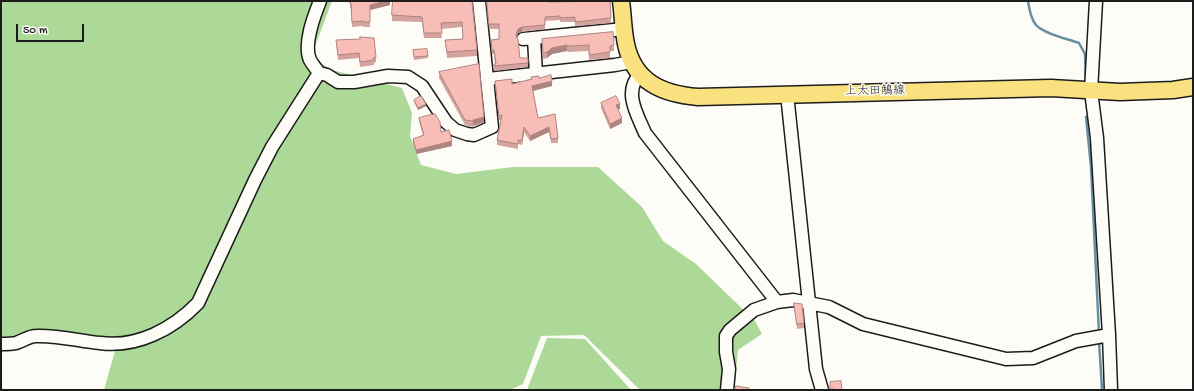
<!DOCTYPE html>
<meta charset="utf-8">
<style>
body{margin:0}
#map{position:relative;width:1194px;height:391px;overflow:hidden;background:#fdfcf7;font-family:"Gochi Hand",sans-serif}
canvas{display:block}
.frame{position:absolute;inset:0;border:2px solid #1c1c1c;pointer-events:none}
.scale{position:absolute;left:16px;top:24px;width:68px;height:18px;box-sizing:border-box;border:2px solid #1c1c1c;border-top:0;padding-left:5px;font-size:12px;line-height:14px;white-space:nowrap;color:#1c1c1c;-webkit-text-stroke:3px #fdfcf7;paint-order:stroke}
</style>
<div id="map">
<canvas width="1194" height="391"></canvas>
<div class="frame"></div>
<div class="scale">50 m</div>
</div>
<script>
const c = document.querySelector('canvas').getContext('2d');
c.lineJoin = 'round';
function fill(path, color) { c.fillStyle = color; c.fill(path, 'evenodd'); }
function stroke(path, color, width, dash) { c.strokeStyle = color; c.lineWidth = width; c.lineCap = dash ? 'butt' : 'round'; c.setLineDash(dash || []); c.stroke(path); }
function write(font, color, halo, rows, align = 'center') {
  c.font = font + ' "Gochi Hand","Klee One",sans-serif'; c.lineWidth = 3; c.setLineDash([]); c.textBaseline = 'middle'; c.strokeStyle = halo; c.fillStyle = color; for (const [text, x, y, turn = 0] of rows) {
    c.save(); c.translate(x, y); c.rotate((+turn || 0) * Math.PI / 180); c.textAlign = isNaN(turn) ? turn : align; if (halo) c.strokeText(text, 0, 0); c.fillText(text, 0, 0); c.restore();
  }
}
fill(new Path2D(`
 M1 1H332L311 57 332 70 402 88 412 113 410 136 421 165 456 174 513 167H598L642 207 663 241 696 264 755 321 762 334 738 350 734 390H640L584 335 541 336 523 384 510 390H104L117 344 40 329 16 343 1 342Z
 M547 338 585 339 631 390H528V387Z`), '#acd997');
stroke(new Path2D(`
 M1028 1C1029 8 1031 19 1036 25 1044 34 1068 39 1079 43L1085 54 1086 83
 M1086 117 1091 167 1099 334
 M1099 341 1102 390`), '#678fa2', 2.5);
const minor = new Path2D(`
 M1096 1 1091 91 1097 138 1109 335 1111 390
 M534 38 536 74
 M523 39 624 29
 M319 73 327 75 338 82H354L388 76 408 77 422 86 446 122 455 130 467 134 474 135 492 127 479 1
 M319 73C316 68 312 64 310 60 303 44 314 16 320 1
 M640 74C623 92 637 114 645 133L777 302
 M488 79 615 65 631 62
 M787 94 816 369 822 390
 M1 344C6 344 12 344 16 343 23 341 29 336 36 336 58 335 79 341 100 343 137 348 173 329 198 303L255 180 272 147 319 73
 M727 390 729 369 726 352V336L730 330 754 310 777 302 793 300 829 307 863 324 1006 359 1033 358 1076 341 1109 335`);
const major = new Path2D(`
 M621 1C623 15 623 30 626 44 634 82 662 94 698 97L1051 88 1120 92 1173 90 1193 87`);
stroke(minor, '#1c1c1c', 15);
stroke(major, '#1c1c1c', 19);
stroke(minor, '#fdfcf7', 12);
stroke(major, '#fae180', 16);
fill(new Path2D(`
 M350 1H390V5L370 10V27H363V26L352 27 351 8H350Z
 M472 1 477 50V56L447 58 445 40 463 39 462 27 441 29 442 38H424L422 22 392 21V15Z
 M487 1 548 2 610 1 611 23 575 26V22H560V20L545 21V29L522 32 518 33 517 37 520 58H528V67L494 71V64H495L494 54H492L491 40H499V29H489Z
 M613 32 614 51H610V58L589 60V51L568 52 567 51 552 54 547 58 543 59 542 39Z
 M336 40 376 57V62L374 63V65L360 67 359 58 338 60Z
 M413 50 428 56V58L414 60Z
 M439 72 484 122 473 126V127L465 125 439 78Z
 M531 77 539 78 552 86 533 91 538 118 558 138V143H551L549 132 530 141 524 132 522 145 518 144V149L497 145V140L501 120H499L495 81 512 84 531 79Z
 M414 100 426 106 418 110 414 102Z
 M601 103 620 109H618L622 123 610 129 601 108Z
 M419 118 441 132 452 146 416 154 413 143V139L423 135 419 122Z
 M794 303 804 323V328L797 329Z`), '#d5a39d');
fill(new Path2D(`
 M385 1H390V5L370 10V5Z
 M522 27V32L518 33 516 39V35L518 29Z
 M567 45V51L552 54 547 58V52L552 48Z
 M552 81V86L532 91V86Z
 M426 104V106L418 110V108Z
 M620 104V109L616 110V105Z
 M484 117V122L473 126V127V120Z
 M622 118V123L610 129V124Z
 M524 127V132L522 145V140Z
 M549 127V132L530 141V136Z
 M452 141V146L416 154V150Z`), '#ae8480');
const building = new Path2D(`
 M350 1H385L370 5V22H363V21L352 22 351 3H350Z
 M393 1H472L477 50 447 52 445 40 463 39 462 22 441 23 442 33H424L422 17 392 15Z
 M487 1H548V2L610 1 611 18 575 22V17L560 18V16L545 17V25L522 27 518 29 516 35 518 40 520 58H528V63L494 66V64H496L494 50H492L491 40 499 39V24H489Z
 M613 32 614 45 610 46V52L589 55V45L568 46 567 45 552 48 547 52 543 53 542 39Z
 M360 37 374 38 376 57 373 58 374 60 360 62 359 53 338 55 336 40 360 39Z
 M427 49 428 56 414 57 413 50Z
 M479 64 484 117 473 120V121L465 120 439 72Z
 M551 75 552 81 532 86 538 118 555 114 558 138 551 139 549 127 530 136 524 127 522 140H518V144L497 140 502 115 499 116 495 81 512 79V84L532 79 531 77 539 76V78Z
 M421 96 426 104 418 108 414 100Z
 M616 96 620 104 616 105 622 118 610 124 601 103Z
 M435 114 440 122 441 132 449 130 452 141 416 150 413 139 424 135 419 118Z
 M794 303 802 304 804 323 797 324Z
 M841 381 842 390H834V389H830V382Z
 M736 386 749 388V390H735Z`);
fill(building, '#f8bdb7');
stroke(building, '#ae8480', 1);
write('12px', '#1c1c1c', '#fdfcf7', [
 ["上太田鵤線",875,92,-1]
]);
</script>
